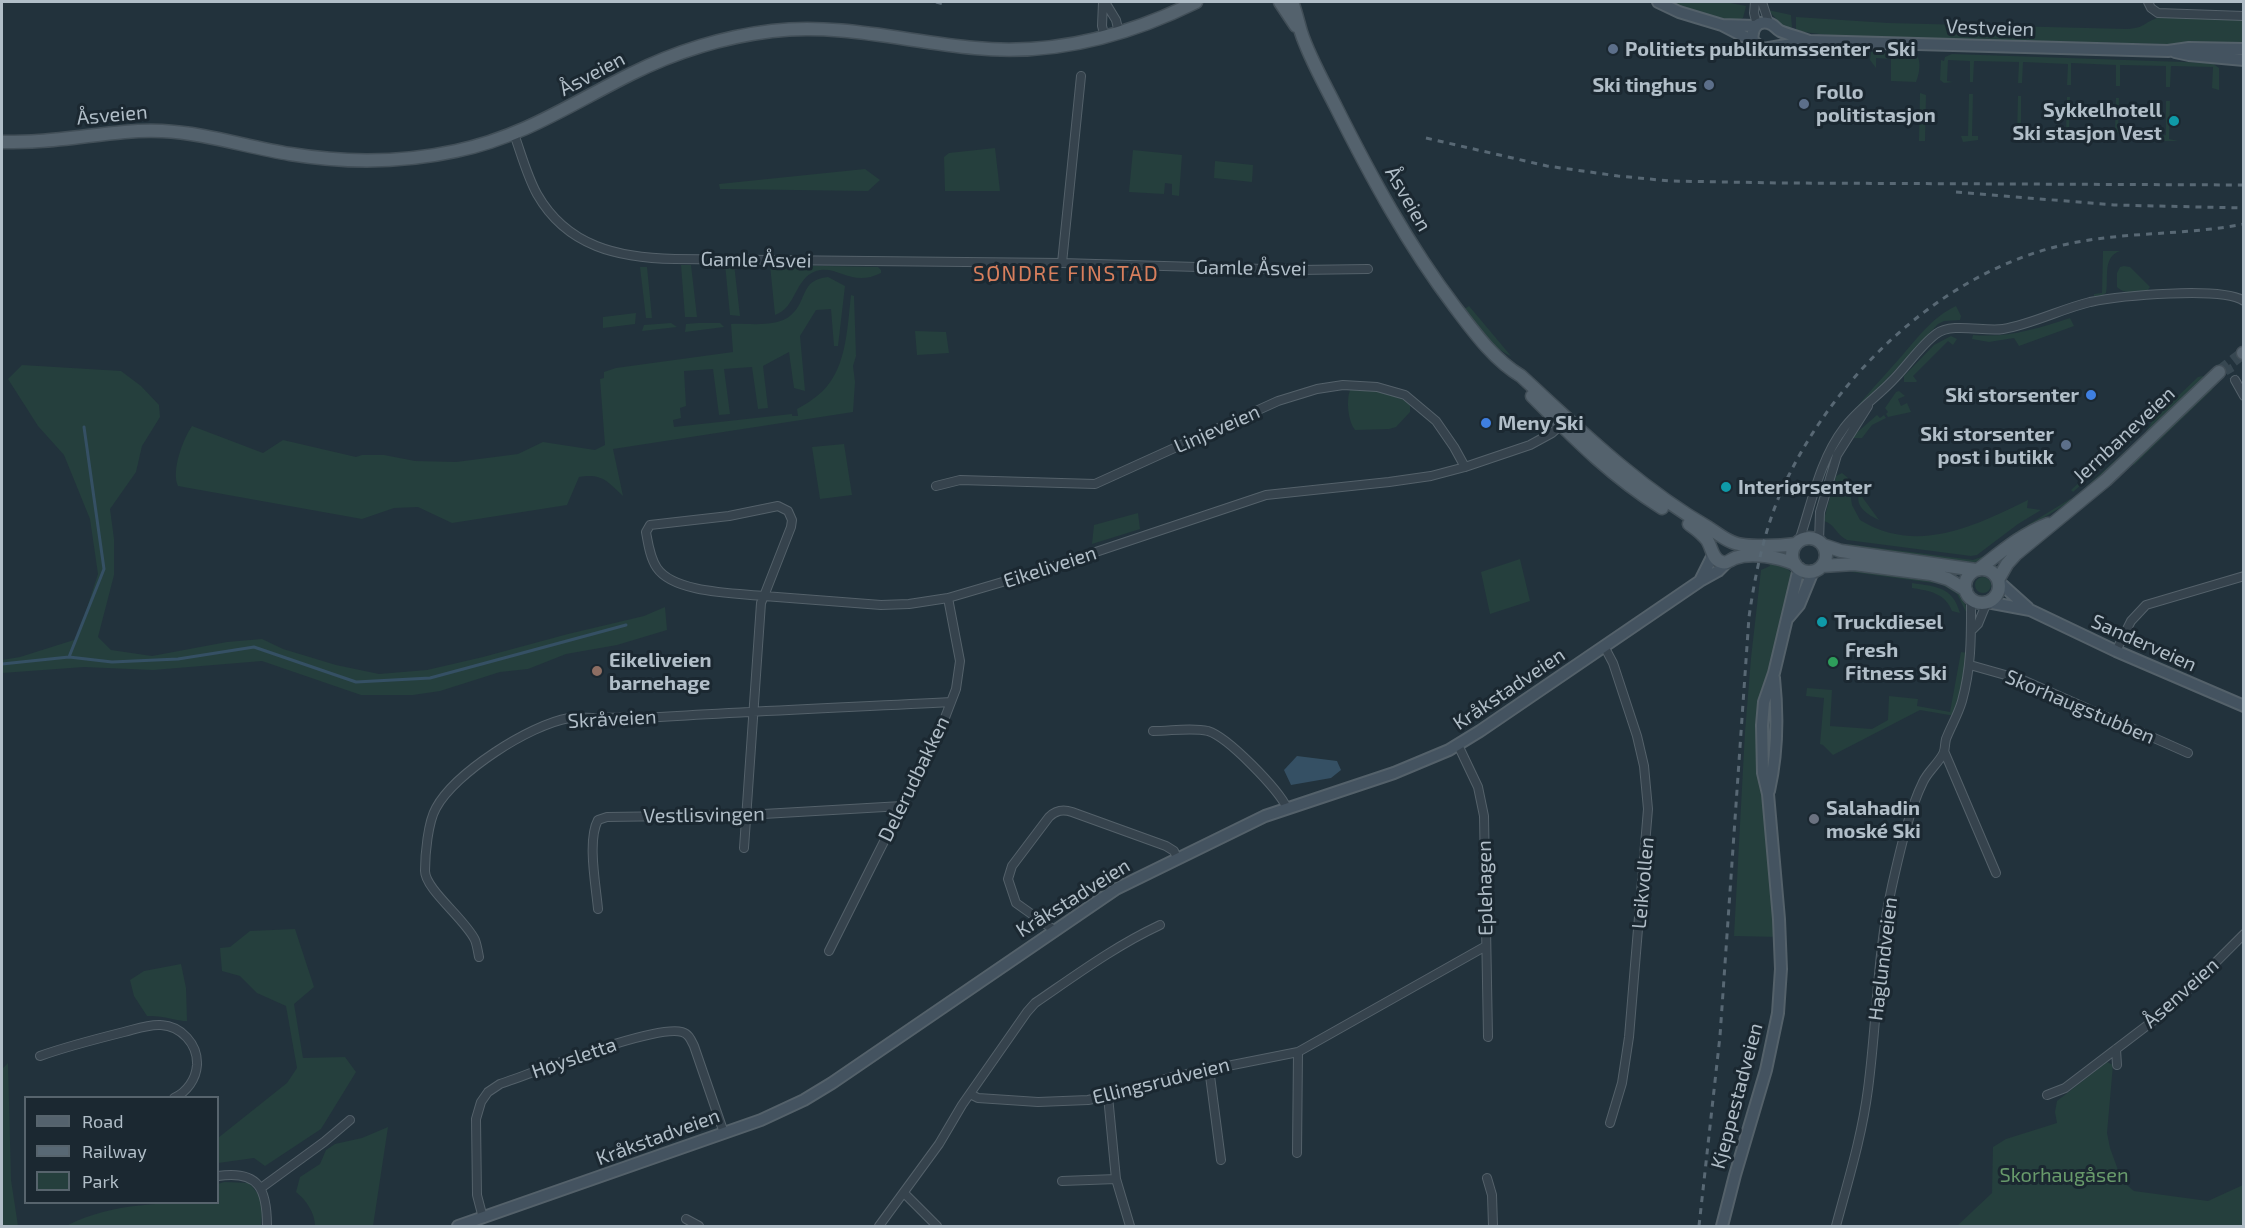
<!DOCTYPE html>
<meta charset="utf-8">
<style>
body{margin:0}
#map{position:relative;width:2245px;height:1228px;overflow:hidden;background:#22323c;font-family:"Exo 2",sans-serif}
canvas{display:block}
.frame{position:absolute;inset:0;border:3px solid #b1bec8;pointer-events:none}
.legend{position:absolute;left:24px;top:1096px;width:195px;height:108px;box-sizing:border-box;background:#1b2831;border:2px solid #57646d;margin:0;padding:8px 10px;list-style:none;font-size:18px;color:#b1bec8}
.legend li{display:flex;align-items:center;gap:12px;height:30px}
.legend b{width:30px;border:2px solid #57646d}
</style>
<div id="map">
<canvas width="2245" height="1228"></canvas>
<div class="frame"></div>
<ul class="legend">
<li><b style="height:8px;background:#54626d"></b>Road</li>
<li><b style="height:8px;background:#586874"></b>Railway</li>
<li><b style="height:16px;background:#253f3d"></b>Park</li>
</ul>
</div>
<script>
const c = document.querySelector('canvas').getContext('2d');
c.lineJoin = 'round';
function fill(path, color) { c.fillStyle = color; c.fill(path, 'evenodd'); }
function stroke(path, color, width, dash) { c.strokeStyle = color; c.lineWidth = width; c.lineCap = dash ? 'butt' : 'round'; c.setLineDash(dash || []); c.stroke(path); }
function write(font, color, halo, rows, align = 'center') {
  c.font = font + ' "Exo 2",sans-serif'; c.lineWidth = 6; c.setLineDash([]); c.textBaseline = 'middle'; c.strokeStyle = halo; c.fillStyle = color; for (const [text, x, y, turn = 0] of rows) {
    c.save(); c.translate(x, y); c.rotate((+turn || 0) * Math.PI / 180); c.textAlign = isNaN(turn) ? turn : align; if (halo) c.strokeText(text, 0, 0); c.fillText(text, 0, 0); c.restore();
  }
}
fill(new Path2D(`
 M1673 2H1725L1746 6 1743 18C1722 26 1693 10 1673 2Z
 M1768 10 1791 15 1792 27 1789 29 1784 27Z
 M1796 17 1888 23 2127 29C2147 28 2145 20 2162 17L2243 20 2244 46 1836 36 1796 31Z
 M1871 52 1916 54C1922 61 1919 75 1916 82L1891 81V59L1876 58V68L1870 60Z
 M1952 54 2212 63 2219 68V90L2212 88 2213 67 2171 66 2170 87H2166V66L2120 65V86H2116V65L2071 63V85H2067L2068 64 2023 62 2022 83H2018L2019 62 1974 61 1973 82H1970V61L1948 60 1947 81 1953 82 1944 83 1940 80 1941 60 1944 61 1945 57Z
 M1920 93 1926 95 1925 141H1919V138Z
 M1969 94H1973L1972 136H1978V140L1963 142 1961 136H1968Z
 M2018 96H2021V134H2027L2026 140H2013L2010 137H2017Z
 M2067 97H2070L2069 132H2076V135L2060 137 2059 132H2066Z
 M2116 98H2119L2118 130 2125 131 2110 134 2108 130H2115Z
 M2166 101H2170L2169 139 2178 141H2157L2159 136 2166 135Z
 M995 148 1000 191H945L944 157 949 153Z
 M1133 150 1182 155 1179 196 1172 195V184L1165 183 1164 194 1129 192Z
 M1215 161 1253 165 1252 182 1214 178Z
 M865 169 880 180 868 191 720 189 719 184Z
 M2103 251H2120C2102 257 2109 278 2106 293L2102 296 2094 297V294L2102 293Z
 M725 264H734L740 316 730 315Z
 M681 265H691L697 317H685Z
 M770 265 878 267 881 270V273C851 288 838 264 816 271 794 279 797 307 775 315Z
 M2124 266 2130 267 2150 287 2148 290C2138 292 2125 295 2117 287V273L2120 267Z
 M640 267H647L652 318H646Z
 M828 277 845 286 838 346H834L831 309 816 310 800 336 805 391 794 388 789 352 763 366 768 408 758 409 752 367 724 369 730 414 719 415 713 369 684 371 686 406 680 408 681 418 673 420 674 427 792 414V416H798L797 409C804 405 811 401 817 396 847 373 847 329 851 295L854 296 856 356 853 366 855 382 853 412 613 449 623 496C607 481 602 473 579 477L567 505 452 523 418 507 394 508 362 519 178 486C171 471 183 439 192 426L263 453 283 440 356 457 362 455H384L415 461 456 462 518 454 543 442 595 450 605 445 600 379 604 378V372L616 368 733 352 731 324C749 323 777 328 791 315 808 301 799 280 828 277Z
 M1469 306 1511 356C1490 347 1476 325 1463 307L1466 308Z
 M1956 306 1961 316 1960 320 1944 321 1938 324 1836 434C1855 407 1877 384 1899 359 1916 340 1932 317 1956 306Z
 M636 313 635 324 603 328V317Z
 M2070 318 2074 326 2019 346 2014 338 1989 342 1972 339 1973 335C2008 338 2037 329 2070 318Z
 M671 323 677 327 642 331 644 325Z
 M698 323H720L724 327 685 332 686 324Z
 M915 331 946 332 949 353 917 355Z
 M1951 336 1957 339 1953 345 1948 341 1913 376 1917 381 1916 382H1904V376L1934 345Z
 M22 365 121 371 141 386 159 405 160 417 142 446 136 472 110 509 114 539V575L98 637 111 650 152 656 227 642 262 639 283 649 336 665 379 674 427 670 483 657 568 634 644 616 665 607 667 630 617 645 566 654 528 669 500 672 440 691 413 695H361L262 661 153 670 84 667 2 673V660L20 657 77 639 98 574 90 519 64 455 38 426 8 379Z
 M2203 376 2205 379 2137 445 2079 497 2077 495 2145 433 2153 420 2198 377Z
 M1354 389C1374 388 1392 394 1410 403V412L1396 427 1389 429 1355 430C1348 421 1346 401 1350 390Z
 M2213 389 2133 466 2135 460 2207 390Z
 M1899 391 1905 396 1898 399 1901 406 1907 403 1911 412 1888 417 1886 414 1888 412 1885 408 1896 392Z
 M1877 415 1880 418 1884 415 1886 418 1872 425 1862 438H1854L1853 436Z
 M2138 429 2139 433 2130 442 2073 492 2071 490Z
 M844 444 852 495 820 499 812 447Z
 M1842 473 1848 478 1852 505 1860 520C1917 555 1975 526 2028 500L2027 508 2041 510 2018 524 1977 555 1971 556 1847 540C1836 535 1835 524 1824 521V519L1836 476Z
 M1859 494H1860L1879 520C1868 515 1855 507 1859 494Z
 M2070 499 2073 500 2020 532 1981 561 1964 564 1845 547 1848 544 1973 560 1984 556 2013 534Z
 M1138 513 1140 529 1092 544 1094 525Z
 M1520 559 1530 601 1490 614 1481 572Z
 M1769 563 1785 567 1797 577 1764 702 1780 937 1734 936 1745 732 1751 658 1761 570 1770 566Z
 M1844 568C1861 570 1879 572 1896 574 1922 577 1966 578 1967 614L1957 594 1941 584 1844 571Z
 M1975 585a8 8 0 1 1 16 0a8 8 0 1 1-16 0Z
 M1912 583C1937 587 1952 586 1960 613L1952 611C1945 593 1930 591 1912 588Z
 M1961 652 1968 653 1955 716 1920 710 1833 755 1823 745 1820 744 1824 698 1806 696 1807 688 1832 690 1830 726 1872 729 1888 720 1889 696 1918 699 1917 706 1950 712Z
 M295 929 314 987 294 1004 303 1058 345 1057 356 1072 321 1129 265 1166 254 1158 218 1163V1138L287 1083 297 1068 286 1006 257 993 240 976 222 971 220 948 230 947 250 931Z
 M181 964 186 988 187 1021C176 1021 162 1015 147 1016L134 996 130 980 144 971Z
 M2107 1062 2113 1065 2107 1133 2110 1148 2122 1181 2134 1191 2208 1201 2243 1185V1226H1957L1992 1193 1993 1147 2006 1139 2057 1123 2055 1112 2057 1101Z
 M8 1063 11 1180 18 1226H2V1069Z
 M388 1127 373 1226H315C315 1213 306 1200 296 1192L300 1177 320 1164 326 1150 335 1144 362 1138Z
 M224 1182 249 1183 263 1200 261 1226H66C113 1202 165 1203 218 1202V1184Z`), '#253f3d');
fill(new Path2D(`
 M1297 756 1337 761 1341 770 1331 778 1291 785 1284 770Z`), '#355064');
stroke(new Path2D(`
 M69 657 104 569 84 427
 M2 664 69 657 112 662 178 659 254 647 356 682 430 678 626 625`), '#355064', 3);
stroke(new Path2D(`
 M2227 366 2235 380`), '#374751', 8, [8, 4]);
stroke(new Path2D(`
 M2219 372 2243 353`), '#374751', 12, [12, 6]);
const street = new Path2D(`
 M1103 2 1102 26 1105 37
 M1105 2 1116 20 1119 33
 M1755 2 1754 13 1757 25
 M1762 2 1769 23
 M2148 2 2151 8 2158 13 2244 16
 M514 134C521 153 527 176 537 194 567 247 619 258 675 259L1062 263 1299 270 1368 269
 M1062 263 1081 76
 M2235 380 2244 396
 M936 486 960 480 1095 484 1278 401 1317 389 1343 385 1377 387 1405 395 1436 421 1454 447 1465 467
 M778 506 788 511 792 520 791 527 764 596C735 593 674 593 657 568 650 558 648 543 646 532L650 525 729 516Z
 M1799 541C1812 503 1819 461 1844 428 1857 410 1877 397 1893 380 1906 367 1922 344 1936 334 1952 322 1984 332 2003 329 2033 324 2061 309 2090 302 2119 296 2221 286 2244 301
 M1819 541 1820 512 1837 455 1868 406
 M1972 630 1978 624 1987 602
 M1604 646 1613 663 1637 736 1644 766 1648 809 1629 1037 1622 1083 1610 1123
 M2116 651 2131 621 2146 605 2244 576
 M1970 665 2023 680 2188 753
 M1153 731C1171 731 1192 727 1208 731 1228 737 1278 789 1287 808
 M1458 745 1478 787 1484 816 1488 1037
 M1944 751 1996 873
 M744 848 761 603 764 596 881 605 909 604 948 598 1033 573 1266 495 1389 482 1431 476 1465 467 1530 445 1552 433 1562 424
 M598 909C596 886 587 840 598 820L607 817 746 815 902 806
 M1054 930 1016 903 1008 879 1012 866 1049 817C1056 810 1063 809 1072 812L1166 846 1174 851 1177 858
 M829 951 941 728 956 689 960 661 948 598
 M479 957C478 952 477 945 475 940 466 920 425 889 425 871 425 854 428 822 436 808 455 773 529 725 569 718 578 717 588 718 596 718 617 717 639 718 660 717 757 711 854 707 951 702
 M2116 1049 2117 1065
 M40 1056C68 1046 96 1039 124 1032 136 1029 149 1024 161 1025 181 1026 198 1044 197 1065 196 1079 187 1092 174 1098
 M1209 1068 1221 1160
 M970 1094 978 1098 1038 1102 1088 1100 1108 1096 1172 1077 1298 1052 1486 946
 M2047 1095 2065 1088 2170 1008 2244 934
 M1108 1096 1116 1179 1130 1226
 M1297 1153 1298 1052
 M218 1176C259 1170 267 1189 267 1226
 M1487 1178 1492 1195 1493 1226
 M1062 1181 1116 1179
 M261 1188 324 1142 350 1120
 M905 1194 937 1226
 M483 1218 477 1195 476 1119 481 1102 488 1092 500 1084C533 1073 655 1024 682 1032 689 1034 691 1040 694 1046L724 1133
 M686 1219 699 1226
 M879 1226 939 1144 962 1105 1027 1012 1035 1003C1076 975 1115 946 1160 925
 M1836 1226C1848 1181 1862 1136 1868 1089 1877 1022 1877 953 1892 886 1899 855 1909 810 1923 782 1928 771 1939 763 1944 752 1945 748 1945 743 1946 739 1951 726 1958 715 1962 701 1972 665 1971 634 1971 598`);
const secondary = new Path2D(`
 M1658 2 1679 12 1722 25 1753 41 1763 49 1810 41 2168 51 2189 48 2244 49
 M1722 25 1755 26
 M1753 41C1751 31 1756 20 1768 23 1774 24 1776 29 1780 31 1789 35 1800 37 1809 41
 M2175 52 2189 55 2244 60
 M1700 581 1713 555
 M1999 582 2028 608
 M1987 602 2030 610 2116 651 2244 706
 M1788 618 1799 605 1813 571
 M1769 791C1777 755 1778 715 1774 678
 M458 1226 761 1120 804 1100 832 1083 1116 889 1265 816 1394 773 1449 750 1480 731 1700 581 1718 571 1726 563
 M1722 1226 1735 1175 1766 1070 1778 1013 1781 969 1779 919 1768 794 1763 773 1762 725 1764 702 1774 673 1799 568`);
const primary = new Path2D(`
 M1280 2 1296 26
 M1292 2C1296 12 1298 22 1301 32 1309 57 1324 83 1336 107 1371 177 1408 245 1455 307 1474 332 1494 360 1521 376 1581 431 1638 487 1709 528 1717 533 1724 539 1732 542 1744 548 1782 546 1796 544
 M2 142C14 142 26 142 39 141 80 139 120 129 162 131 205 133 247 147 290 154 345 163 401 163 456 151 523 137 571 104 631 74 675 52 723 37 772 31 842 23 907 42 975 48 1053 56 1127 36 1196 2
 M2243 353H2244
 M1532 396C1574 438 1610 475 1662 508
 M1689 524C1696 529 1702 533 1707 540 1712 547 1712 560 1722 562 1727 564 1730 560 1735 558 1752 552 1778 557 1795 564
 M1792 555a17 17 0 1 1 34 0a17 17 0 1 1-34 0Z
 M1823 545 1841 551 1976 570
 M1822 566 1854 564 1931 574 1948 579 1966 590
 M1979 569C2001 552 2022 534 2048 524
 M1965 586a17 17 0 1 1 34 0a17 17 0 1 1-34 0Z
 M1998 580 2007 564 2016 554 2106 480 2219 372`);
stroke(street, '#54616a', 10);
stroke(secondary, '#54616a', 14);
stroke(primary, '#424f58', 15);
stroke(street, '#36434d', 8);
stroke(secondary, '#445360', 10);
stroke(primary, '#54626d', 12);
stroke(new Path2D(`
 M936 2 944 4
 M1426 138 1547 166 1618 176 1670 181 1782 183 2244 185
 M1956 192 2114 205 2244 208
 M1699 1226 1720 1036 1749 617C1756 568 1767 517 1790 473 1842 369 1944 274 2059 246 2119 231 2183 236 2244 224`), '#586874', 3, [6, 6]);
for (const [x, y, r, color] of [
 [1613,49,6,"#5c6f8a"],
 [1709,85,6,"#5c6f8a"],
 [1804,104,6,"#5c6f8a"],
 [2174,121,6,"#0f9aa8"],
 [2091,395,6,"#3f7fe0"],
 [1486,423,6,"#3f7fe0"],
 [2066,445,6,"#5c6f8a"],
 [1726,487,6,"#0f9aa8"],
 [1822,622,6,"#0f9aa8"],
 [1833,662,6,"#2e9e5b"],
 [597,671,6,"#8d6e63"],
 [1814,819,6,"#6b7280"]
]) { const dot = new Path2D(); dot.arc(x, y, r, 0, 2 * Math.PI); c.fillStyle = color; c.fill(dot); stroke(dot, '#1b2831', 2); }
write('20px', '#b1bec8', '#1b2831', [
 ["Vestveien",1990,28,2],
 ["Åsveien",592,74,-28],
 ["Åsveien",112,115,-5],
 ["Åsveien",1408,199,60],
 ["Gamle Åsvei",756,260,1],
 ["Gamle Åsvei",1251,268,1],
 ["Linjeveien",1217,429,-24],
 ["Jernbaneveien",2124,435,-43],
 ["Eikeliveien",1050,567,-18],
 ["Sanderveien",2144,643,24],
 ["Kråkstadveien",1509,689,-34],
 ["Skorhaugstubben",2080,707,23],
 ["Skråveien",612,719,-3],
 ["Delerudbakken",914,779,-64],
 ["Vestlisvingen",704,815,-1],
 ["Leikvollen",1643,883,-85],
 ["Eplehagen",1485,888,-91],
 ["Kråkstadveien",1073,898,-32],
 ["Haglundveien",1883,959,-83],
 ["Åsenveien",2181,993,-42],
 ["Høysletta",574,1058,-19],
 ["Ellingsrudveien",1161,1081,-14],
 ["Kjeppestadveien",1737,1096,-75],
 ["Kråkstadveien",658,1137,-20]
]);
write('bold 20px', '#b1bec8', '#1b2831', [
 ["Politiets publikumssenter - Ski",1625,49],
 ["Ski tinghus",1697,85,"right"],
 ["Follo",1816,92],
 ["politistasjon",1816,115],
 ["Sykkelhotell",2162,110,"right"],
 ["Ski stasjon Vest",2162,133,"right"],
 ["Ski storsenter",2079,395,"right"],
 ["Meny Ski",1498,423],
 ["Ski storsenter",2054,434,"right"],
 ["post i butikk",2054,457,"right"],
 ["Interiørsenter",1738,487],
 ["Truckdiesel",1834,622],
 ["Fresh",1845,650],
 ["Fitness Ski",1845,673],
 ["Eikeliveien",609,660],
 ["barnehage",609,683],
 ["Salahadin",1826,808],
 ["moské Ski",1826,831]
], 'left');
write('20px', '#689a6b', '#1b2831', [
 ["Skorhaugåsen",2064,1175]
]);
c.letterSpacing = '1.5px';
write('21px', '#d87f5d', '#1b2831', [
 ["SØNDRE FINSTAD",1066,274]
]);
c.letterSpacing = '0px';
</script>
